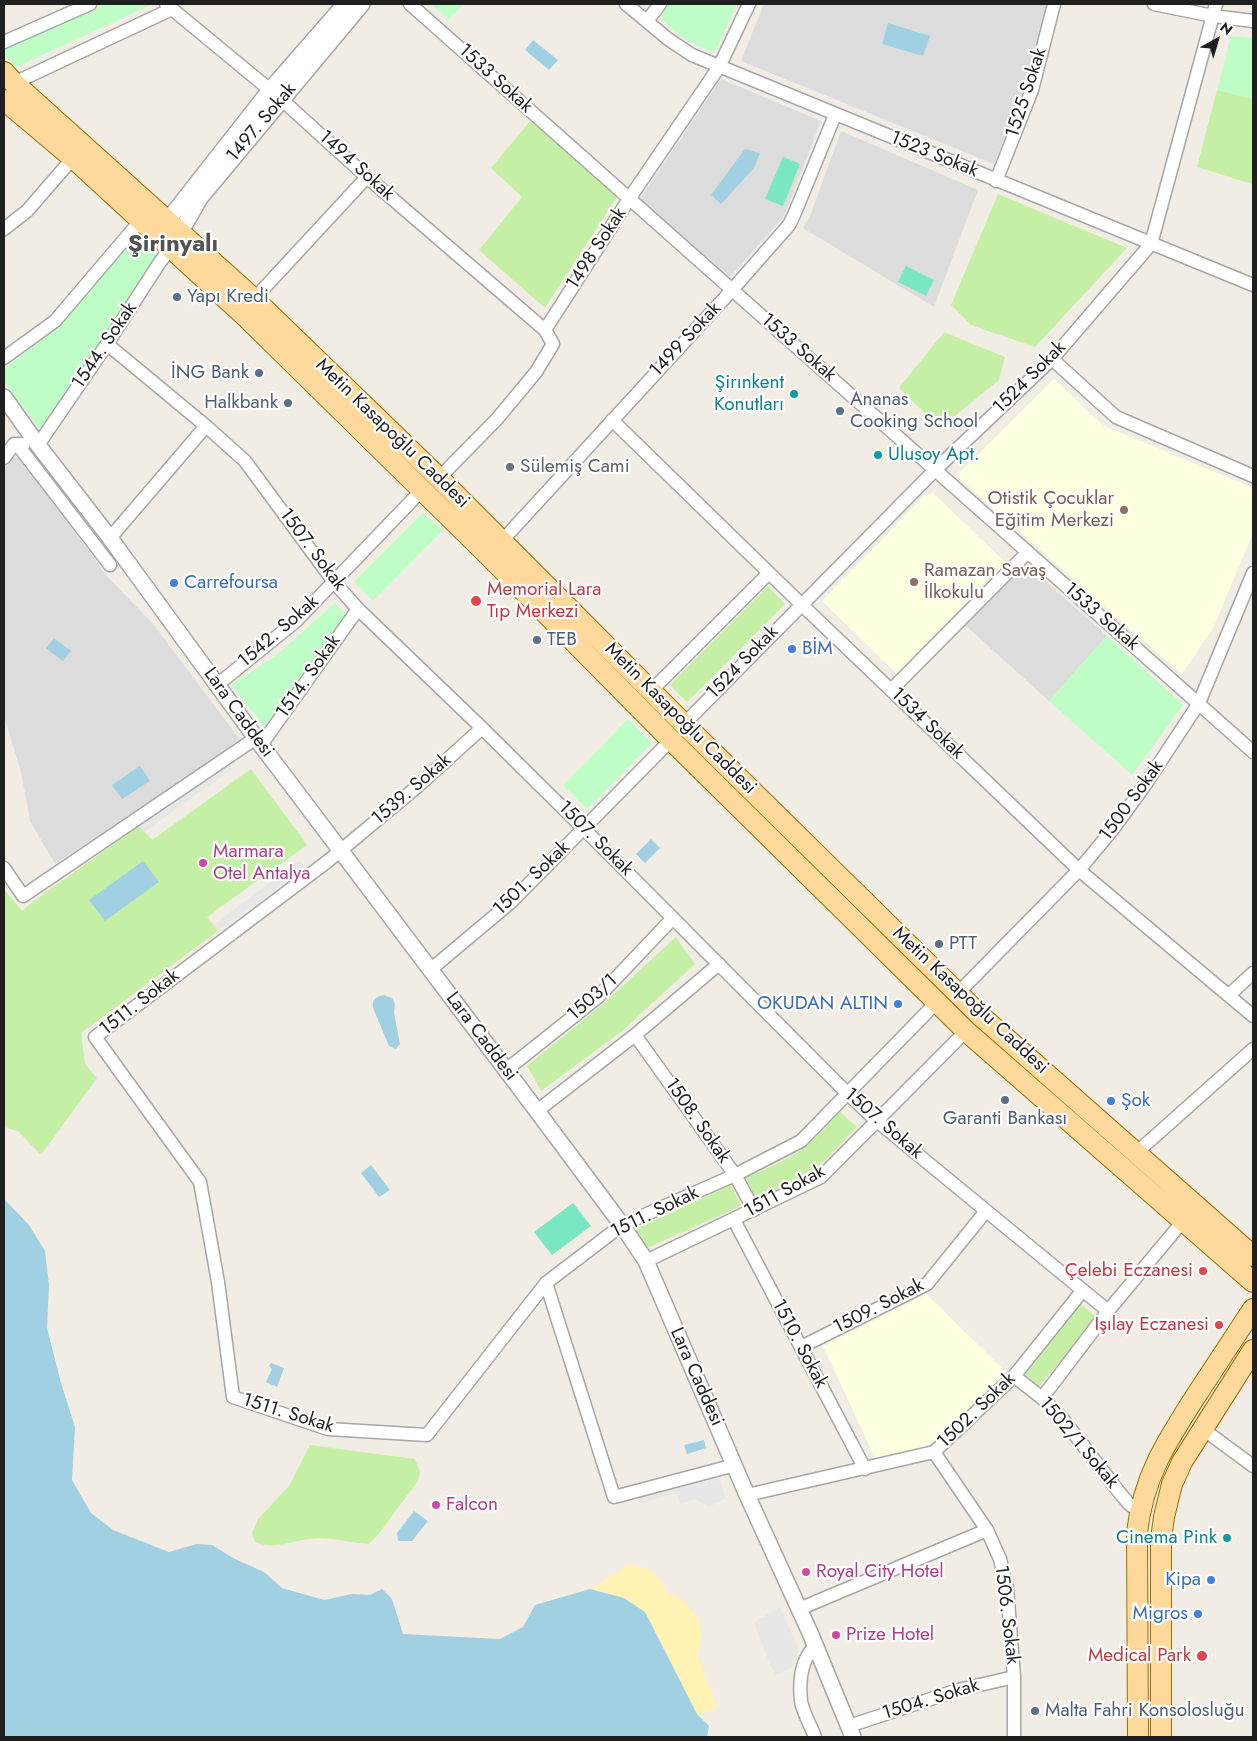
<!DOCTYPE html>
<meta charset="utf-8">
<style>
body{margin:0}
#map{position:relative;width:1257px;height:1741px;overflow:hidden;background:#f1ede4;font-family:Jost,sans-serif}
canvas{display:block}
.frame{position:absolute;inset:0;border:5px solid #1f1f1f;pointer-events:none}
.north{position:absolute;left:1192px;top:15px;width:50px;height:50px;-webkit-text-stroke:4px #fff;paint-order:stroke;rotate:39deg;font-size:14px;font-weight:700;line-height:20px;text-align:center;color:#1f1f1f}
.north::after{content:'';display:block;margin:auto;width:18px;height:22px;background:#1f1f1f;clip-path:polygon(50% 0,100% 100%,50% 72%,0 100%)}
</style>
<div id="map">
<canvas width="1257" height="1741"></canvas>
<div class="frame"></div>
<div class="north">N</div>
</div>
<script>
const c = document.querySelector('canvas').getContext('2d');
c.lineJoin = 'round';
function fill(path, color) { c.fillStyle = color; c.fill(path, 'evenodd'); }
function stroke(path, color, width, dash) { c.strokeStyle = color; c.lineWidth = width; c.lineCap = dash ? 'butt' : 'round'; c.setLineDash(dash || []); c.stroke(path); }
function write(font, color, halo, rows, align = 'center') {
  c.font = font + ' Jost,sans-serif'; c.lineWidth = 4.5; c.setLineDash([]); c.textBaseline = 'middle'; c.strokeStyle = halo; c.fillStyle = color; for (const [text, x, y, turn = 0] of rows) {
    c.save(); c.translate(x, y); c.rotate((+turn || 0) * Math.PI / 180); c.textAlign = isNaN(turn) ? turn : align; if (halo) c.strokeText(text, 0, 0); c.fillText(text, 0, 0); c.restore();
  }
}
fill(new Path2D(`
 M764 4H1047L1027 82 994 164 741 61Z
 M721 79 821 121 784 216 730 277 640 199Z
 M841 131 978 190 934 307 803 228 810 216Z
 M13 457 23 459 106 575 153 624 241 741 55 864 30 821 21 772 4 716V470Z
 M1026 564 1107 636 1049 701 965 625Z`), '#dddcdc');
fill(new Path2D(`
 M1054 379 1104 426 1253 488V533L1214 626 1182 674 956 476Z
 M933 493 1005 562 897 674 822 601 925 495Z
 M926 1294 1006 1372 932 1448 875 1458 823 1346Z`), '#feffdf');
fill(new Path2D(`
 M1217 90 1253 99 1252 184 1197 167Z
 M531 120 617 197 545 308 479 250 522 197 491 168Z
 M998 194 1127 248 1035 347 971 325 951 305Z
 M944 332 1005 357 999 380 940 428 899 388Z
 M768 586 785 604 687 702 670 685Z
 M251 769 307 845 207 917 218 931 81 1033 85 1064 97 1078 41 1155 18 1131 4 1127V889L22 911 31 903 139 826 152 840Z
 M676 937 695 964 622 1031 541 1091 527 1066 603 1004Z
 M840 1112 857 1127 824 1161 808 1174 756 1199 746 1178C765 1169 784 1162 801 1150 816 1139 828 1125 840 1112Z
 M731 1185 741 1206 645 1249 633 1230Z
 M1080 1303 1097 1318 1039 1386 1021 1371Z
 M310 1445 415 1459 420 1472 418 1481 377 1536 368 1544C348 1543 330 1536 309 1539 291 1541 273 1550 255 1542L252 1533 258 1519 289 1486Z`), '#c6efa6');
fill(new Path2D(`
 M631 1564 647 1569 662 1582 667 1593 685 1602 699 1621 702 1637 697 1655 718 1708 697 1714 645 1612 624 1598 590 1589Z`), '#fff3b4');
fill(new Path2D(`
 M105 4H153L14 68 4 52V49Z
 M431 4H463L449 20Z
 M669 4H737L716 50 711 52 684 39 663 21 662 13Z
 M1231 36 1253 38V99L1217 90Z
 M136 235 158 257 108 333 40 429 4 381V369L57 328Z
 M423 513 443 530 373 601 354 582Z
 M335 603 347 616 267 730 231 685 277 655Z
 M1107 636 1183 705 1132 775 1049 701Z
 M628 719 652 743 587 809 563 785Z`), '#befec6');
fill(new Path2D(`
 M783 157 800 164 783 206 765 199Z
 M906 266 934 280 926 296 898 282Z
 M573 1203 591 1226 552 1255 534 1232Z`), '#7be6c2');
fill(new Path2D(`
 M228 763 232 769 144 832 139 826Z
 M299 861 305 868 218 931 213 925Z
 M715 1470 726 1498 709 1507 695 1499 681 1505 676 1493 640 1503 637 1491Z
 M780 1607 799 1650 795 1665 776 1675 770 1665 754 1622Z`), '#e7e7e7');
fill(new Path2D(`
 M888 23 930 36 923 56 882 44Z
 M533 40 558 60 549 70 525 50Z
 M745 149 760 153 754 168 721 204 711 195Z
 M54 638 71 651 63 661 46 648Z
 M140 766 150 781 122 799 112 785Z
 M651 839 660 848 645 863 636 854Z
 M143 861 159 882 105 921 89 900Z
 M384 995 392 998 395 1004 394 1013 400 1044 396 1049 389 1046C385 1037 382 1029 378 1020 375 1010 365 999 384 995Z
 M371 1165 390 1190 379 1197 361 1173Z
 M4 1199 29 1225 45 1251 49 1285 47 1328 61 1383 75 1427 72 1480 91 1513 113 1530 169 1552 197 1544 212 1545 233 1558 264 1572 282 1588 324 1600 352 1594 370 1595 382 1589 392 1599 403 1634 500 1639 523 1627 535 1605 590 1589 624 1598 645 1612 697 1714 709 1726 707 1737H4Z
 M271 1363 284 1368 277 1387 266 1382 272 1369 269 1366Z
 M704 1440 706 1448 687 1454 684 1445Z
 M414 1511 428 1521 412 1541H399L398 1540 397 1533Z`), '#a1d0e2');
const minor = new Path2D(`
 M166 4 281 99 367 177 545 330
 M410 4 1253 752
 M626 4 668 39 692 55 1253 285
 M1154 4 1213 16 1253 21
 M647 21 660 4
 M4 42 90 4
 M14 83 172 9
 M996 181 1032 90 1054 4
 M4 229 27 211 73 158
 M254 299 367 177
 M107 344 206 426 245 461 334 582 358 609 482 728 584 829 847 1093 877 1121 1108 1311
 M4 358 55 321 141 220
 M1052 359 1116 417 1253 476
 M612 420 801 604 1079 870 1253 1016
 M17 444 110 565
 M38 445 107 344 160 262 171 248
 M4 458 14 444H24
 M439 478 497 419 536 372 553 344 545 330 629 199 719 67 749 4
 M110 538 206 426
 M501 542 732 290 789 225 794 215 835 115
 M217 685 295 622 422 490
 M891 690 1028 552
 M651 691 769 573
 M684 724 935 470 1052 359 1151 244 1216 4
 M482 728 418 786 328 861 95 1037 200 1182 218 1282 233 1397 328 1429 427 1435 546 1283 622 1225 735 1175 801 1141 937 1002
 M261 745 358 609
 M4 868 23 896 256 738
 M430 970 510 903 671 740
 M958 993 1079 870 1113 829 1145 785 1199 703 1253 573
 M1229 995 1253 973
 M635 1035 735 1175 754 1210
 M506 1070 598 997 673 918
 M537 1111 635 1035 719 964
 M1136 1153 1253 1049
 M734 1220 865 1469
 M646 1261 821 1177 966 1031
 M546 1283 614 1497 735 1465
 M801 1347 927 1284 986 1211
 M1014 1376 1042 1398 1062 1418 1119 1492 1129 1504 1140 1512
 M1042 1398 1108 1311 1183 1221
 M1203 1429 1253 1466
 M934 1452 987 1530 1000 1559 1007 1588 1014 1677V1737
 M747 1495 934 1452 1014 1376 1083 1290
 M799 1609 987 1530
 M849 1726 958 1690 1014 1677
 M815 1737C811 1726 803 1713 801 1701 799 1682 801 1660 815 1646`);
const tertiary = new Path2D(`
 M161 229 270 90 345 4
 M176 240 200 198 362 4
 M4 397 38 445 110 538 261 745 537 1111 622 1225 646 1261 747 1495 811 1635 853 1737`);
const primary = new Path2D(`
 M4 72 14 83 254 299 439 478 684 724 982 1017 1253 1256
 M4 100 73 158 248 319 489 556 671 740 966 1031 1253 1282
 M1138 1737 1137 1533C1143 1475 1170 1436 1201 1388 1218 1362 1236 1335 1253 1309
 M1161 1737V1539L1164 1517 1172 1484 1182 1462 1253 1350`);
stroke(minor, '#a6a6a6', 15);
stroke(tertiary, '#a6a6a6', 18);
stroke(primary, '#9a6e00', 22);
stroke(minor, '#fff', 12);
stroke(tertiary, '#fff', 15);
stroke(primary, '#ffd89b', 20);
for (const [x, y, r, color] of [
 [177,297,5,"#5c6f8a"],
 [259,373,5,"#5c6f8a"],
 [794,394,5,"#0f9aa8"],
 [288,403,5,"#5c6f8a"],
 [840,411,5,"#5c6f8a"],
 [878,455,5,"#0f9aa8"],
 [510,467,5,"#6b7280"],
 [1124,510,5,"#8d6e63"],
 [914,582,5,"#8d6e63"],
 [174,583,5,"#3f7fe0"],
 [476,601,6,"#e0444e"],
 [537,640,5,"#5c6f8a"],
 [792,649,5,"#3f7fe0"],
 [203,863,5,"#d1479c"],
 [939,944,5,"#5c6f8a"],
 [898,1004,5,"#3f7fe0"],
 [1005,1100,5,"#5c6f8a"],
 [1111,1101,5,"#3f7fe0"],
 [1203,1271,5,"#e0444e"],
 [1219,1325,5,"#e0444e"],
 [436,1505,5,"#d1479c"],
 [1227,1538,5,"#0f9aa8"],
 [806,1572,5,"#d1479c"],
 [1211,1580,5,"#3f7fe0"],
 [1198,1614,5,"#3f7fe0"],
 [836,1635,5,"#d1479c"],
 [1202,1656,6,"#e0444e"],
 [1035,1711,5,"#5c6f8a"]
]) { const dot = new Path2D(); dot.arc(x, y, r, 0, 2 * Math.PI); c.fillStyle = color; c.fill(dot); stroke(dot, '#fff', 2); }
write('19px', '#1f1f1f', '#fff', [
 ["1533 Sokak",495,79,42],
 ["1525 Sokak",1027,93,-72],
 ["1497. Sokak",262,123,-50],
 ["1523 Sokak",934,155,22],
 ["1494 Sokak",356,166,42],
 ["1498 Sokak",597,249,-57],
 ["1499 Sokak",686,340,-47],
 ["1544. Sokak",105,346,-56],
 ["1533 Sokak",798,348,41],
 ["1524 Sokak",1030,378,-45],
 ["Metin Kasapoğlu Caddesi",392,434,44],
 ["1507. Sokak",312,550,53],
 ["1533 Sokak",1101,617,41],
 ["1542. Sokak",279,632,-41],
 ["1524 Sokak",743,663,-46],
 ["1514. Sokak",309,677,-55],
 ["Lara Caddesi",238,713,54],
 ["Metin Kasapoğlu Caddesi",680,719,45],
 ["1534 Sokak",927,724,44],
 ["1539. Sokak",412,790,-41],
 ["1500 Sokak",1132,801,-54],
 ["1507. Sokak",595,839,45],
 ["1501. Sokak",532,879,-44],
 ["1503/1",593,998,-42],
 ["Metin Kasapoğlu Caddesi",970,1001,43],
 ["1511. Sokak",140,1003,-38],
 ["Lara Caddesi",481,1037,53],
 ["1508. Sokak",697,1121,55],
 ["1507. Sokak",883,1124,41],
 ["1511 Sokak",785,1192,-29],
 ["1511. Sokak",655,1213,-26],
 ["1509. Sokak",879,1307,-27],
 ["1510. Sokak",799,1344,62],
 ["Lara Caddesi",696,1377,66],
 ["1502. Sokak",977,1411,-44],
 ["1511. Sokak",288,1414,17],
 ["1502/1 Sokak",1078,1443,50],
 ["1506. Sokak",1006,1615,83],
 ["1504. Sokak",931,1700,-17]
]);
write('19px', '#4e5e75', '#fff', [
 ["Yapı Kredi",187,297],
 ["İNG Bank",249,373,"right"],
 ["Ananas",850,400],
 ["Cooking School",850,422],
 ["Halkbank",278,403,"right"],
 ["TEB",547,640],
 ["PTT",949,944],
 ["Garanti Bankası",1005,1119,"center"],
 ["Malta Fahri Konsolosluğu",1045,1711]
], 'left');
write('19px', '#0d838f', '#fff', [
 ["Şirınkent",784,383],
 ["Konutları",784,405],
 ["Ulusoy Apt.",888,455,"left"],
 ["Cinema Pink",1217,1538]
], 'right');
write('19px', '#5b616d', '#fff', [
 ["Sülemiş Cami",520,467]
], 'left');
write('19px', '#785e54', '#fff', [
 ["Otistik Çocuklar",1114,499],
 ["Eğitim Merkezi",1114,521],
 ["Ramazan Savaş",924,571,"left"],
 ["İlkokulu",924,593,"left"]
], 'right');
write('19px', '#366cbe', '#fff', [
 ["Carrefoursa",184,583],
 ["BİM",802,649],
 ["OKUDAN ALTIN",888,1004,"right"],
 ["Şok",1121,1101],
 ["Kipa",1201,1580,"right"],
 ["Migros",1188,1614,"right"]
], 'left');
write('19px', '#be3a42', '#fff', [
 ["Memorial Lara",487,590,"left"],
 ["Tıp Merkezi",487,612,"left"],
 ["Çelebi Eczanesi",1193,1271],
 ["Işılay Eczanesi",1209,1325],
 ["Medical Park",1191,1656]
], 'right');
write('19px', '#b23c85', '#fff', [
 ["Marmara",213,852],
 ["Otel Antalya",213,874],
 ["Falcon",446,1505],
 ["Royal City Hotel",816,1572],
 ["Prize Hotel",846,1635]
], 'left');
write('bold 24px', '#525252', '#fff', [
 ["Şirinyalı",173,245]
]);
</script>
